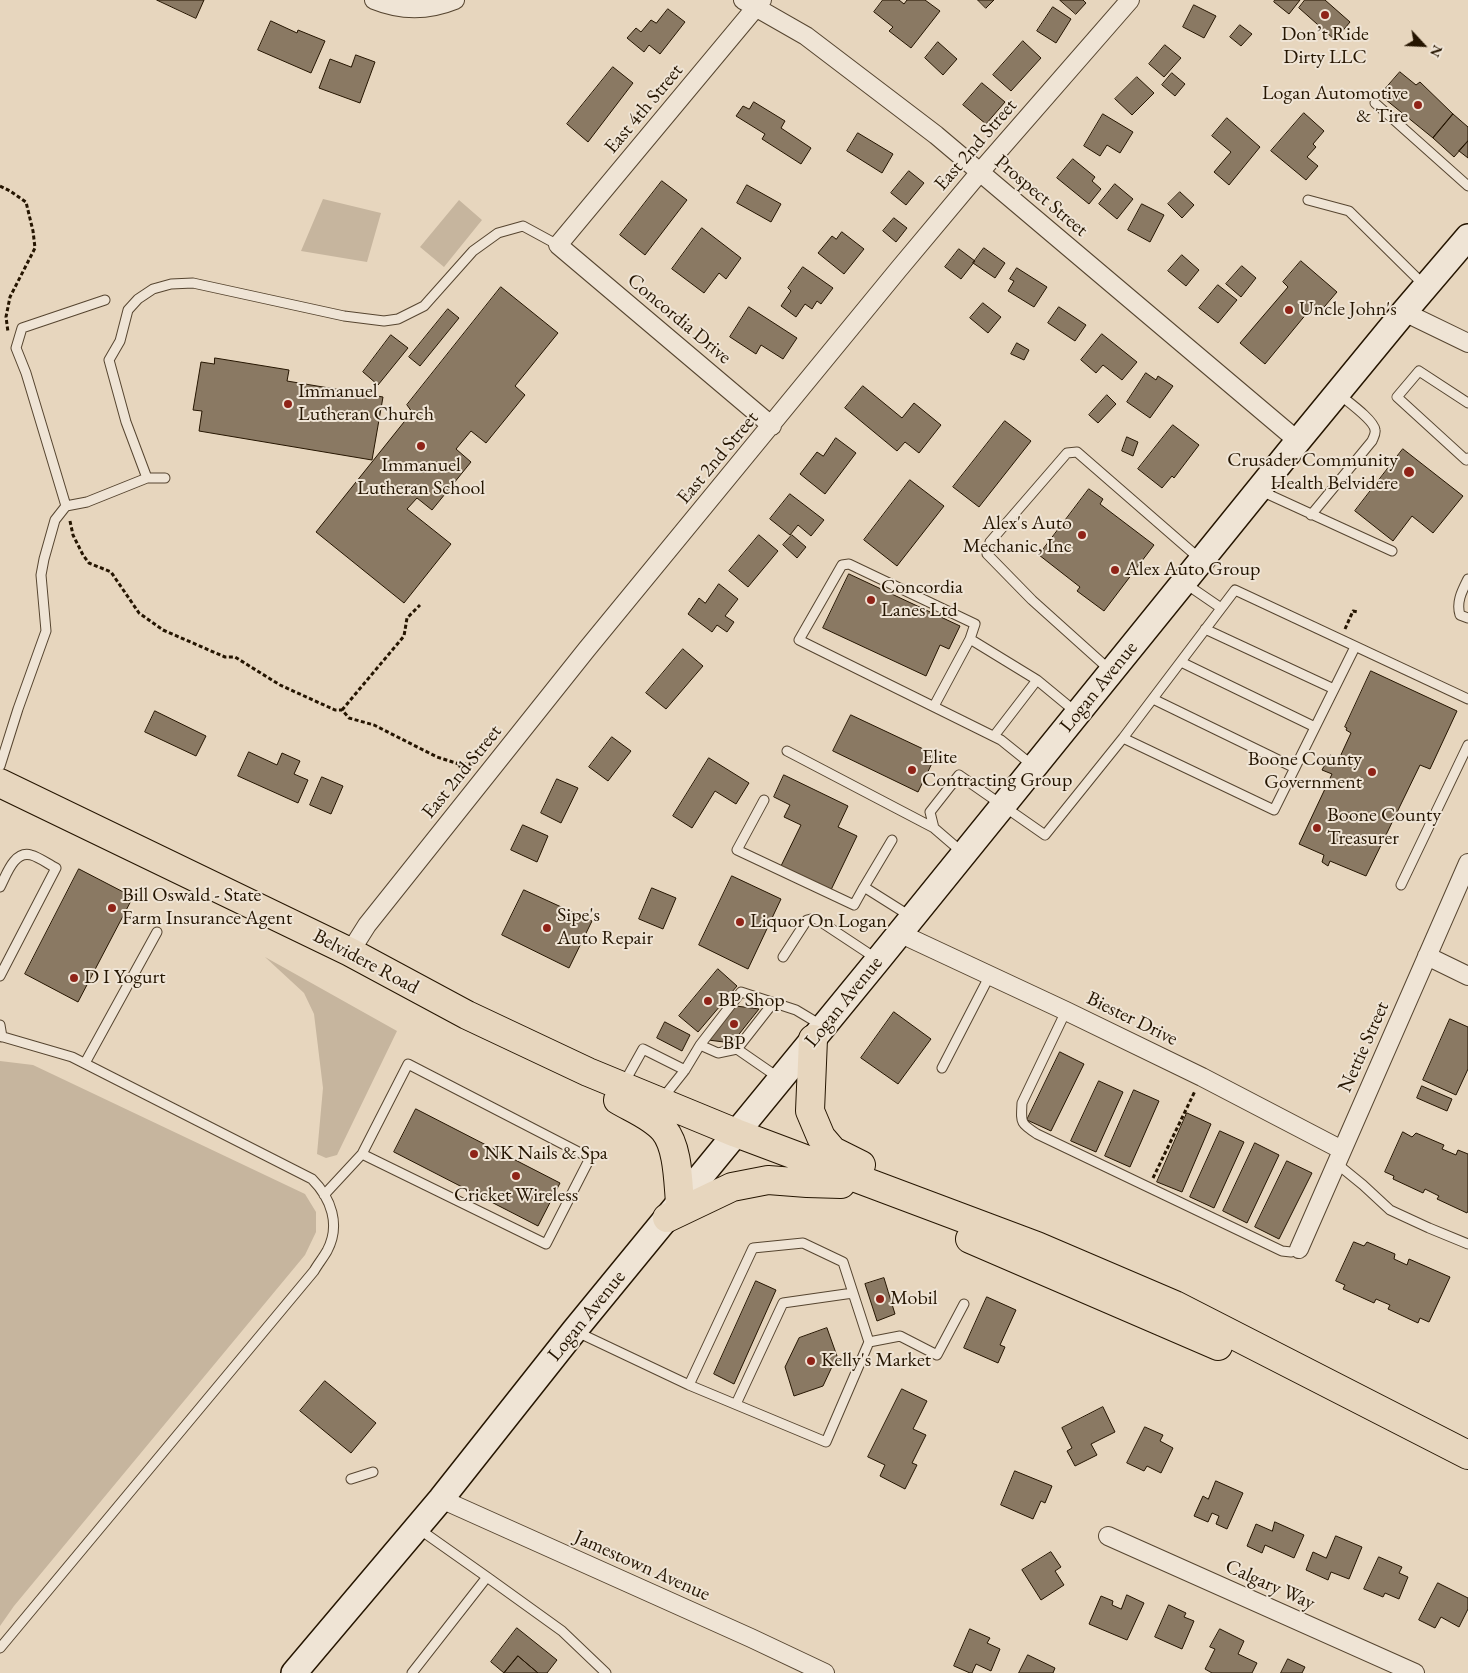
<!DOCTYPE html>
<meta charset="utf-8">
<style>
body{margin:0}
#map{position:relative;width:1468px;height:1673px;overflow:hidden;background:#e7d6be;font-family:"EB Garamond",serif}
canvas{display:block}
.north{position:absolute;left:1398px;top:20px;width:50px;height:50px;-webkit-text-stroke:4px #efe4d5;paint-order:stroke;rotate:115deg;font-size:14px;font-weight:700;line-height:20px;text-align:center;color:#251501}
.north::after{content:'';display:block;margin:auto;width:18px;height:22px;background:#251501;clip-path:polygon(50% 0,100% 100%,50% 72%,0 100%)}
</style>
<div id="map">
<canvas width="1468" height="1673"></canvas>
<div class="north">N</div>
</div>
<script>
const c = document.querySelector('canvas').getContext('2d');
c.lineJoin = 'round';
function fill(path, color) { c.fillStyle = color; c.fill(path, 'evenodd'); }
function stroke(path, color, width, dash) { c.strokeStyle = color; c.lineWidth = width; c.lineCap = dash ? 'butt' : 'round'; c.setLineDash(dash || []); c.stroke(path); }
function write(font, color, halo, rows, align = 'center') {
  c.font = font + ' "EB Garamond",serif'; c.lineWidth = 4; c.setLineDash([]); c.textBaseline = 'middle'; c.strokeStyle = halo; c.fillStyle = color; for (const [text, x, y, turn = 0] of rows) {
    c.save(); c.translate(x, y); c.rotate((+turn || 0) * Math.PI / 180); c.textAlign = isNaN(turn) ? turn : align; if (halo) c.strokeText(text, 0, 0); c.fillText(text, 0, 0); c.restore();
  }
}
fill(new Path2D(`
 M323 199 381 213 367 262 301 251Z
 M459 200 482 220 444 267 420 247Z
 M265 957 397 1031 337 1155 326 1158 317 1154 323 1088 314 1014 304 993Z
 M0 1061 33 1065 305 1194 316 1212V1232L305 1255 14 1606 0 1626Z`), '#c6b59e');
const building = new Path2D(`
 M157 0H204L196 18Z
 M883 0H899L904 4 907 0H925L940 11 911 48 889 31 893 27 874 12Z
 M978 0H994L986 8Z
 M1060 0H1083L1086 3 1076 14Z
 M1275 0H1300L1289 14 1274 2Z
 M1305 0H1325L1350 22 1335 40 1299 8Z
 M1194 5 1216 16 1204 38 1183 27Z
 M1053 7 1071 19 1056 43 1037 31Z
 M668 9 685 22 660 54 649 45 644 52 627 38 636 28 641 32 651 20 656 23Z
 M271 21 297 33 298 30 325 41 311 73 258 50Z
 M1240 25 1252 34 1241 46 1230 37Z
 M1023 41 1041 58 1011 91 993 75Z
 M938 42 957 59 943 75 925 58Z
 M1165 45 1181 58 1164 77 1149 64Z
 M356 55 375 62 360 103 319 88 330 59 351 67Z
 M613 67 633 83 588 142 567 124Z
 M1400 72 1416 85 1420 82 1453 114 1433 138 1380 95Z
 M1172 73 1185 84 1175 96 1162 85Z
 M1137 77 1154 93 1132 115 1115 99Z
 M982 83 1005 102 986 124 963 105Z
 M754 102 785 121 781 128 811 148 801 164 762 139 765 134 736 116 743 106 749 109Z
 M1304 113 1324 131 1313 144 1316 147 1307 157 1318 166 1306 180 1271 151Z
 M1103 114 1133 132 1120 153 1107 145 1100 156 1084 146Z
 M1453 114 1468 127V141L1454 157 1433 138Z
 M1227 118 1260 147 1229 185 1214 172 1231 152 1212 136Z
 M858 133 893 154 882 173 847 151Z
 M1468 141V158L1459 151Z
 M1073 159 1095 177 1092 181 1101 189 1089 204 1057 178Z
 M909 171 924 183 906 205 891 193Z
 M662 181 687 200 645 255 620 235Z
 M1115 184 1133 199 1117 219 1099 204Z
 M747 185 781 204 771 222 737 203Z
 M1180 192 1194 205 1182 218 1168 204Z
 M1142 204 1164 215 1150 242 1128 230Z
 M894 218 907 228 896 242 883 231Z
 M702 228 741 258 726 279 719 273 704 293 672 269Z
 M842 232 864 249 844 274 818 253 832 236 836 239Z
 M984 248 1005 263 995 278 973 263Z
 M959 249 975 261 961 279 945 267Z
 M1182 255 1199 270 1186 286 1168 271Z
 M1301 261 1337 292 1319 313 1312 307 1265 364 1240 343 1288 287 1283 282Z
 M1242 266 1256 278 1241 297 1226 284Z
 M803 267 833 288 821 304 817 301 812 309 805 304 796 317 781 306 791 291 788 288Z
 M1017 268 1047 287 1034 307 1008 291 1014 281 1010 279Z
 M1218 285 1237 300 1218 323 1199 308Z
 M501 287 558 333 515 386 525 395 486 443 471 431 456 449 471 462 432 510 417 498 407 509 451 544 404 603 316 532 412 412 407 405Z
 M983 303 1001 317 988 333 970 318Z
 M749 307 797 338 783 359 761 345 756 354 730 337Z
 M1059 307 1086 325 1075 341 1048 323Z
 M448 309 459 318 420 366 409 357Z
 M1102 334 1137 362 1122 380 1103 365 1096 373 1081 360Z
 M391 335 408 348 378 385 363 372Z
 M1017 343 1029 350 1024 360 1011 354Z
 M215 358 289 370 287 381 383 397 372 460 199 431 202 411 193 410 201 362 214 364Z
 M1146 373 1156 380 1158 376 1173 386 1150 418 1127 402Z
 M863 386 902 418 914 403 941 425 919 453 905 442 897 451 845 408Z
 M1107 395 1116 404 1098 423 1089 415Z
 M1005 421 1031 441 979 507 953 487Z
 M1173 425 1199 445 1174 478 1172 476 1162 488 1138 469Z
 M1127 437 1138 442 1133 456 1122 451Z
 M836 438 856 453 825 494 800 474 817 452 823 456Z
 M1403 449 1463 496 1433 533 1412 516 1393 541 1355 511Z
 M910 480 944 506 897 566 864 540Z
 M1089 489 1103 499 1100 504 1154 545 1104 611 1077 591 1080 587 1039 555Z
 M790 494 824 520 811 536 798 525 790 535 770 519Z
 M759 535 778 551 748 587 729 571Z
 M792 535 806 547 797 558 783 545Z
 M849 574 960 626 949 649 940 645 926 676 823 628Z
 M719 584 738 599 725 616 734 622 727 632 717 625 712 632 688 614 699 598 705 603Z
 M683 649 703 666 666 709 646 693Z
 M1371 671 1457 711 1430 769 1420 765 1366 876 1330 861 1328 866 1322 862 1324 855 1299 844 1332 774 1322 770 1330 755 1339 759 1351 733 1346 730 1347 728 1345 727Z
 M155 711 206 736 196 756 145 732Z
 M851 715 936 755 918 792 833 751Z
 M612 737 631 751 608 781 589 767Z
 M249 752 277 765 282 753 300 761 294 774 308 780 298 803 238 776Z
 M709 758 749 783 736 804 715 791 692 828 673 816Z
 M784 775 848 806 838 827 857 836 830 892 780 868 801 825 784 817 790 805 774 797Z
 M322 777 343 786 331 814 310 805Z
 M557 779 578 788 561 823 541 813Z
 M523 825 548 836 537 862 511 850Z
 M79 869 133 897 78 1002 25 974Z
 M732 876 781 899 748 969 699 945Z
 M652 888 676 898 663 929 639 919Z
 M524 890 592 921 569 968 502 935Z
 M718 969 737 986 698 1032 679 1016Z
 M736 1006 759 1009 732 1043 708 1040Z
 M894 1012 931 1039 898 1084 861 1058Z
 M1450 1019 1468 1027V1069L1456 1095 1423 1080Z
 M665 1022 690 1035 682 1051 657 1038Z
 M1060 1052 1084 1064 1051 1131 1027 1120Z
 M1099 1081 1123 1092 1096 1152 1071 1141Z
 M1422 1086 1452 1099 1447 1111 1417 1098Z
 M1134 1090 1159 1101 1130 1167 1105 1156Z
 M416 1109 560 1183 538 1226 394 1152Z
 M1187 1113 1211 1124 1182 1192 1157 1182Z
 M1220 1131 1244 1142 1214 1208 1190 1197Z
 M1403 1132 1412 1137 1416 1133 1444 1145 1442 1149 1456 1155 1458 1150 1468 1154V1211L1467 1213 1437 1199 1439 1196 1425 1189 1423 1193 1393 1179 1394 1176 1385 1172Z
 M1255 1143 1279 1155 1247 1223 1223 1211Z
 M1287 1161 1312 1173 1279 1239 1255 1227Z
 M1354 1242 1364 1246 1367 1242 1395 1254 1394 1259 1407 1265 1409 1259 1450 1277 1429 1322 1420 1318 1418 1323 1388 1309 1390 1305 1376 1299 1374 1303 1343 1289 1345 1285 1336 1281Z
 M884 1278 895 1314 877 1321 865 1284Z
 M756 1281 776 1290 734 1384 714 1374Z
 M987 1297 1016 1310 1000 1345 1005 1347 998 1363 964 1348Z
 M827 1328 837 1356 823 1386 794 1396 785 1367 799 1338Z
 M325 1381 376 1423 351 1453 300 1411Z
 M902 1389 927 1401 913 1429 926 1435 912 1463 917 1465 905 1489 880 1476 885 1465 868 1457Z
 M1103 1407 1115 1432 1091 1444 1097 1455 1075 1466 1067 1451 1072 1448 1062 1428Z
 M1145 1427 1163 1435 1160 1441 1173 1448 1161 1473 1147 1466 1144 1471 1127 1463Z
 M1015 1471 1052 1486 1045 1503 1041 1501 1033 1519 1001 1505Z
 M1216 1481 1243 1493 1227 1529 1216 1524 1219 1516 1212 1513 1208 1522 1194 1516 1203 1496 1208 1499Z
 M1275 1522 1304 1535 1294 1558 1265 1545 1262 1553 1247 1546 1256 1524 1272 1531Z
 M1336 1536 1362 1547 1349 1579 1331 1572 1328 1580 1306 1570 1313 1552 1326 1558Z
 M1051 1552 1061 1567 1055 1571 1064 1585 1041 1600 1022 1570Z
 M1379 1557 1402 1567 1399 1573 1408 1577 1399 1599 1385 1593 1383 1597 1364 1589Z
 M1438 1583 1468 1598V1609L1459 1627 1441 1617 1435 1628 1419 1620Z
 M1127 1595 1144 1603 1127 1640 1089 1624 1101 1596 1113 1601 1112 1605 1121 1609Z
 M1169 1605 1186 1613 1184 1617 1194 1621 1182 1649 1155 1637Z
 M517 1628 557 1660 547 1673H538L518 1656 504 1673 491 1662Z
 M970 1629 990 1638 987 1643 1000 1649 991 1671 976 1664 972 1673H970L954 1666Z
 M1220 1629 1244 1641 1238 1654 1257 1663 1252 1673H1212L1205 1669 1215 1649 1210 1647Z
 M1028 1655 1055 1668 1053 1673H1019Z
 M518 1656 538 1673H504Z
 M1288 1659 1305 1667 1302 1673H1281Z`);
fill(building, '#8a7963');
stroke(building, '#251501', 1);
const lane = new Path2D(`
 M1375 103 1468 186
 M1308 200 1349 211 1424 285
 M1468 403 1419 371 1397 397 1466 460 1468 458
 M165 478H147L126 422 109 360 120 341 128 310 138 299 153 289 171 284 193 283 344 316 384 321 398 319 424 306 473 251 498 233 523 226 558 245
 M1261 491 1392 551
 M66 506 26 373 16 348 22 328 105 300
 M1311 515 1372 441C1373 438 1376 434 1375 430 1374 420 1347 401 1340 395
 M1468 579C1462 591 1456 602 1460 615L1468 618
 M1186 584 1221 608
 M1205 629 1334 689
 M1181 662 1315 727
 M1111 671 1032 600 987 554 990 542 1067 453 1077 452 1200 559
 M1153 699 1295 768
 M934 706 970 639
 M994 736 1037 680
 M1123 738 1274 810 1355 647
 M787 751 934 828
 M1032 765 1001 740 799 640 842 565 849 564 975 624 970 639 1037 680 1077 713
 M0 766 18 709 46 631 41 575 44 559 55 520 66 506 87 502 147 478
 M764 800 737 850 854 905 864 887 910 916
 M963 853 934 828 930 812 959 775 1045 835 1123 738 1235 590 1468 699
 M1401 885 1468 745
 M0 887C6 876 14 850 31 855 39 857 48 864 56 868L0 976
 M864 887 892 840
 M783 957 807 920 815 918 877 959
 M773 1003 737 1049 779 1078
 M1066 1011 1022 1103C1021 1123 1020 1123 1037 1134L1282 1251 1291 1252 1299 1249
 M0 1025 2 1037
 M0 1036 72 1057 312 1179C331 1198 341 1225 327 1251 323 1258 318 1264 314 1271L0 1648
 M700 1045 718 1053 737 1049
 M85 1063 157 932
 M942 1068 990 975
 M624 1083 643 1049 685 1070
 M662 1099 685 1070 700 1045 741 992 796 1010 821 1025
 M1336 1163 1363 1185 1390 1210 1429 1228 1468 1244
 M324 1195 362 1154 408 1064 590 1158 546 1244 362 1154
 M577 1332 689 1385 753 1248 803 1243 843 1262 869 1342 826 1442 689 1385
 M869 1342 900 1336 937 1355 964 1304
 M736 1404 783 1303 853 1293
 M351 1479 373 1472
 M487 1577 562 1631 606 1673
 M412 1673 487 1577 419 1529`);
const street = new Path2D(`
 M374 0C401 11 428 11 455 0
 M743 0 806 36 936 135 1298 441
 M762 0 558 245 772 426
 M1404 312 1468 343
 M899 933 1066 1011 1202 1077 1342 1150
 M350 952 367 925 587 649 898 270 980 172 1130 0
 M1427 956 1468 976
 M1299 1249 1468 863
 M441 1499 751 1638 825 1673
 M1108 1536 1415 1673`);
const secondary = new Path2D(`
 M294 1673 441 1499 574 1331 878 960 1298 441 1404 312 1468 237`);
const primary = new Path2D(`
 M0 783 350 952 467 1015 588 1072 736 1133 1037 1246 1175 1305 1468 1455
 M813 1039 810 1111 821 1137 833 1151 861 1165
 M618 1100C633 1109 652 1116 664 1130 678 1147 678 1181 680 1202
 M667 1218 732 1187 768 1180 807 1183 841 1184
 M970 1239 1218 1346`);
stroke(lane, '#564530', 11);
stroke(street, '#564530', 20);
stroke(secondary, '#251501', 28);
stroke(primary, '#251501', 30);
stroke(new Path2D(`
 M0 186 10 191 26 202 33 231 35 248 10 297 6 317 8 332
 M70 521 73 535 83 555 89 563 111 572 139 613 163 630 225 657H235L280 685 335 710H342L349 718 374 725 437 757 459 764H475
 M1345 629 1353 611 1358 612
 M342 710 404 636 407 618 420 605
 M459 764 464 777
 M1153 1178 1195 1091`), '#251501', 3, [4, 2.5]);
stroke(lane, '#efe4d5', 9);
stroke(street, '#efe4d5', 18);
stroke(secondary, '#efe4d5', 25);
stroke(primary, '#e7d6be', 28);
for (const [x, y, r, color] of [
 [1325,15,5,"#8f2418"],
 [1418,105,5,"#8f2418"],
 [1289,310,5,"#8f2418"],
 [288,404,5,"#8f2418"],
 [421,446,5,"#8f2418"],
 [1409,472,6,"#8f2418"],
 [1082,535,5,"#8f2418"],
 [1115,570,5,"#8f2418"],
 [871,600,5,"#8f2418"],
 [912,770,5,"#8f2418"],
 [1372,772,5,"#8f2418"],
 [1317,828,5,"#8f2418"],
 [112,908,5,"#8f2418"],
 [740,922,5,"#8f2418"],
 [547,928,5,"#8f2418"],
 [74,978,5,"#8f2418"],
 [708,1001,5,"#8f2418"],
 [734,1024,5,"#8f2418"],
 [474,1154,5,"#8f2418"],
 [516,1176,5,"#8f2418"],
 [880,1299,5,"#8f2418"],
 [811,1361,5,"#8f2418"]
]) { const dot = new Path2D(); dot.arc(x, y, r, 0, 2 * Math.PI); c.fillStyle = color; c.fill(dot); stroke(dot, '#efe4d5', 2); }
write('20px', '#251501', '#efe4d5', [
 ["Don’t Ride",1325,35,"center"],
 ["Dirty LLC",1325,58,"center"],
 ["Logan Automotive",1408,94,"right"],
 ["& Tire",1408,117,"right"],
 ["Uncle John's",1299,310],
 ["Immanuel",298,392],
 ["Lutheran Church",298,415],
 ["Crusader Community",1398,461,"right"],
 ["Health Belvidere",1398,484,"right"],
 ["Immanuel",421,466,"center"],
 ["Lutheran School",421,489,"center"],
 ["Alex's Auto",1072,524,"right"],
 ["Mechanic, Inc",1072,547,"right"],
 ["Alex Auto Group",1125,570],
 ["Concordia",881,588],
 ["Lanes Ltd",881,611],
 ["Elite",922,758],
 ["Contracting Group",922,781],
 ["Boone County",1362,760,"right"],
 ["Government",1362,783,"right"],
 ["Boone County",1327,816],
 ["Treasurer",1327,839],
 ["Bill Oswald - State",122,896],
 ["Farm Insurance Agent",122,919],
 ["Sipe's",557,916],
 ["Auto Repair",557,939],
 ["Liquor On Logan",750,922],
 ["D I Yogurt",84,978],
 ["BP Shop",718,1001],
 ["BP",734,1044,"center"],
 ["NK Nails & Spa",484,1154],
 ["Cricket Wireless",516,1196,"center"],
 ["Mobil",890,1299],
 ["Kelly's Market",821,1361]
], 'left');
write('20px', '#251501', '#efe4d5', [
 ["East 4th Street",644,109,-50],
 ["East 2nd Street",976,145,-49],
 ["Prospect Street",1041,196,40],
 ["Concordia Drive",679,319,40],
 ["East 2nd Street",718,458,-50],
 ["Logan Avenue",1099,687,-51],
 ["East 2nd Street",462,772,-51],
 ["Belvidere Road",366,962,28],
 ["Logan Avenue",844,1002,-51],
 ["Biester Drive",1132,1019,26],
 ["Nettie Street",1364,1047,-66],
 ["Logan Avenue",587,1316,-51],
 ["Jamestown Avenue",642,1566,24],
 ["Calgary Way",1270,1585,24]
]);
</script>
